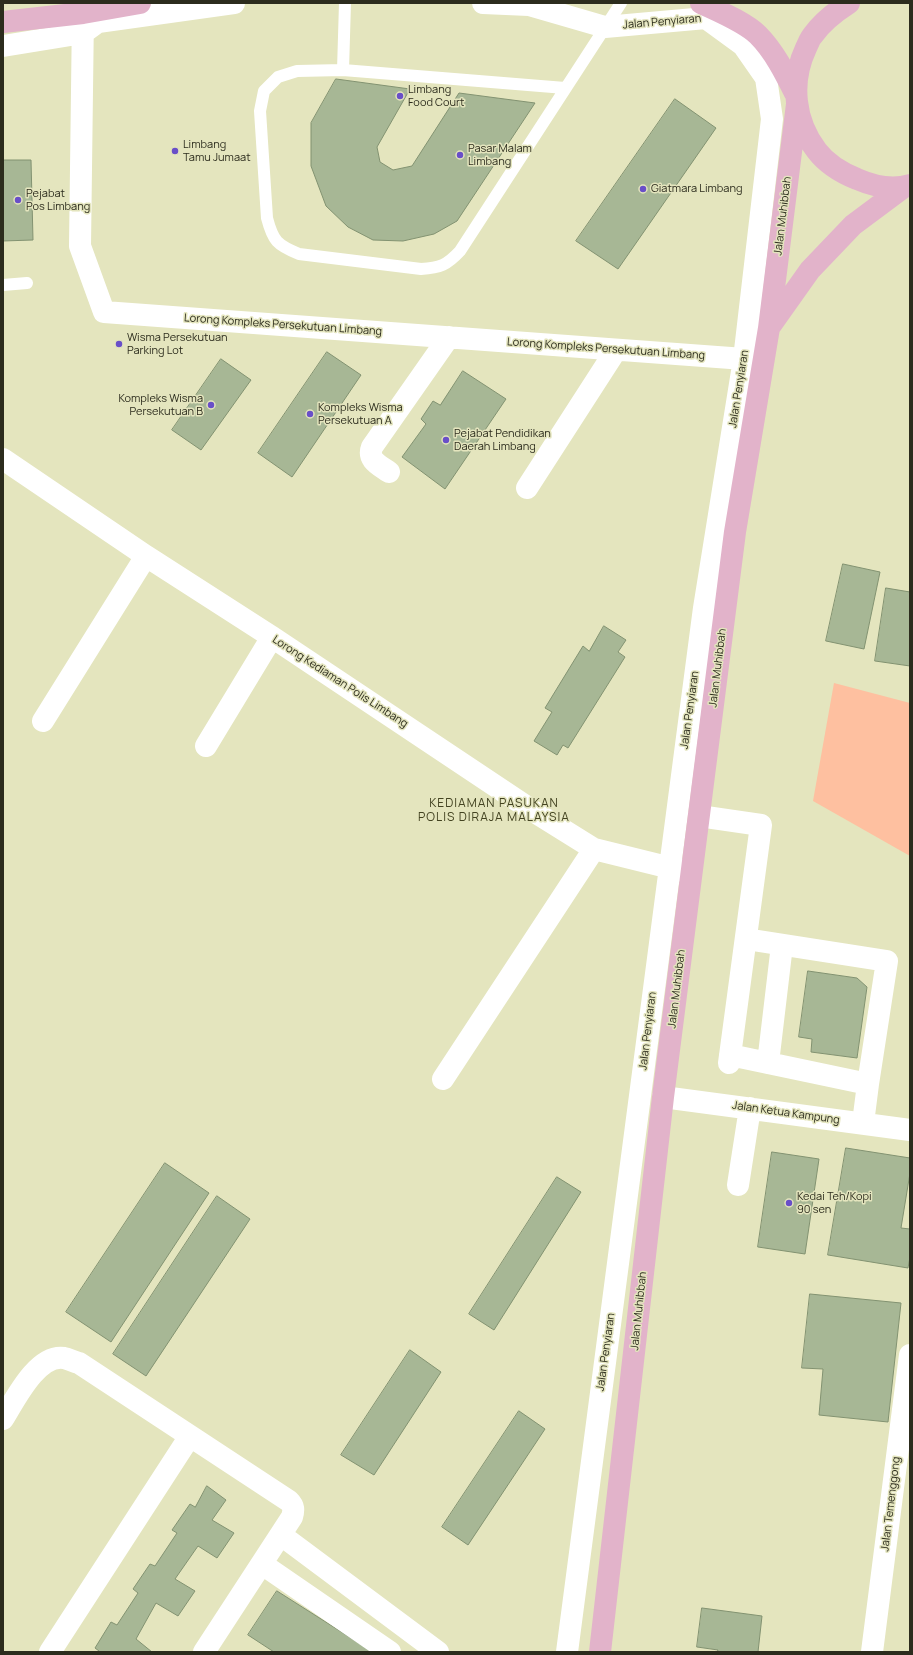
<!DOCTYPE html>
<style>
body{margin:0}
#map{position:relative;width:913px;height:1655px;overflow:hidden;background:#e4e5be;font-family:Manrope,sans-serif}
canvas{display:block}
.frame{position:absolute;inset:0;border:4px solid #2c2c1d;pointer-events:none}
</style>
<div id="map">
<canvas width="913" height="1655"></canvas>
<div class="frame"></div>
</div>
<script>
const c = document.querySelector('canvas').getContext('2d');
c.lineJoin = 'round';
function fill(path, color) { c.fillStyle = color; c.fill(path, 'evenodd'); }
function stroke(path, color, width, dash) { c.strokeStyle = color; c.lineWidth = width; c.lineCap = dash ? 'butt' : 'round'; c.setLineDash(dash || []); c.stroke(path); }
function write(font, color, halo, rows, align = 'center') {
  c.font = font + ' Manrope,sans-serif'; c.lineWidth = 3; c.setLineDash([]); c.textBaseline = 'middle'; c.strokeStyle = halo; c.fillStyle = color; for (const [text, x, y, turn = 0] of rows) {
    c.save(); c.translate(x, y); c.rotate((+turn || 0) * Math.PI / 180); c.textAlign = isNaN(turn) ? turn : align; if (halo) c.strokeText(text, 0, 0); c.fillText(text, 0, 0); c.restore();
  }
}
fill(new Path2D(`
 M834 683 910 703V856L813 801Z`), '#fec0a0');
const building = new Path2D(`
 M336 79 410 89 377 147 380 162 393 170 412 166 459 93 535 103 457 221 434 234 403 241 373 240 348 227 326 206 311 166V123Z
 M675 99 716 128 618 269 576 241Z
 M3 160H31L33 240 3 241Z
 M327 352 361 375 292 477 258 453Z
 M221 359 251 380 201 450 172 430Z
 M463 371 506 399 445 489 402 457 426 424 421 419 433 401 440 405Z
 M843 564 880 572 864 649 826 641Z
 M886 588 910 592V666L875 661Z
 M604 626 626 640 618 652 625 657 568 748 563 745 557 755 534 741 552 712 545 708 583 646 589 651Z
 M808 971 857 978 867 987 857 1058 811 1052 812 1039 799 1037Z
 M846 1148 910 1158V1173L901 1228 910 1229V1257L908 1268 828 1255Z
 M772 1152 819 1159 805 1254 758 1247Z
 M165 1163 209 1193 111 1342 66 1312Z
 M557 1177 581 1192 494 1330 469 1314Z
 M217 1196 250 1219 146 1376 113 1354Z
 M810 1294 901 1303 888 1422 819 1415 823 1369 802 1368Z
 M410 1350 441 1372 374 1475 341 1455Z
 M519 1411 545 1429 468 1545 442 1527Z
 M207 1486 226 1500 212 1520 234 1533 217 1558 198 1546 175 1579 195 1591 178 1616 156 1603 136 1639 152 1652H98L99 1651 95 1648 111 1622 117 1625 138 1593 133 1589 150 1564 155 1566 177 1533 172 1530 190 1504 195 1507Z
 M277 1591 373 1652H274L248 1635Z
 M702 1608 762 1616 758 1652H717L718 1650 697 1647Z`);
fill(building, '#a7b795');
stroke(building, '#829271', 1);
stroke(new Path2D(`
 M343 70 345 3
 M565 88 343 70 297 71 278 77 264 91 260 111 267 218C273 241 277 245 299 254L421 269C440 268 447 265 460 251L621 3
 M3 285 27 283`), '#fff', 12);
stroke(new Path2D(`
 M483 3 529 5 605 27 706 18 743 45 766 78 772 119 744 359 704 608 567 1652
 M83 13 80 246 104 312 758 360
 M3 46 83 33 98 22 234 3
 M3 459 146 556 272 637 533 811 594 849 683 871
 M389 472C379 465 367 460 372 447L449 337
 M527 488 616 350
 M43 721 146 556
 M206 746 272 637
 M699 816 761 825 729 1063
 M730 1055 868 1084 887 961 746 939
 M768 1063 782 945
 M443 1079 594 849
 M663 1097 910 1130
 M863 1123 868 1084
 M738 1185 750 1108
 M3 1419C15 1400 37 1354 64 1358 69 1359 74 1362 79 1363L289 1501C294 1506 294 1510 292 1517L204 1652
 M281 1535 438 1652
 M262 1564 390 1652
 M50 1652 190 1436
 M872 1652 910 1355`), '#fff', 22);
stroke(new Path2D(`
 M701 3C718 11 745 22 758 35 774 51 785 73 795 93
 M849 3C835 12 823 21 813 35 810 38 808 44 806 48 790 82 794 121 817 151 827 164 842 173 857 179 873 186 893 190 910 185
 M3 22 83 13 140 3
 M771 325 810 270 853 225 904 187
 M600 1652 663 1097 735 532 769 328 797 104`), '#e2b3ca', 22);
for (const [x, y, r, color] of [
 [400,96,4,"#694fc8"],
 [175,151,4,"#694fc8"],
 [460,155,4,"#694fc8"],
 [643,189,4,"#694fc8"],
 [18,200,4,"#694fc8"],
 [119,344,4,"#694fc8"],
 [211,405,4,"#694fc8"],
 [310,414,4,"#694fc8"],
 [446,440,4,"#694fc8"],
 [789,1203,4,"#694fc8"]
]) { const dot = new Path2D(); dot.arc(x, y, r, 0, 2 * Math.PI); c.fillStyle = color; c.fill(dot); stroke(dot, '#e4e5be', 1.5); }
write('11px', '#2c2c1d', '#e4e5be', [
 ["Jalan Penyiaran",662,22,-5],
 ["Jalan Muhibbah",783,216,-83],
 ["Lorong Kompleks Persekutuan Limbang",283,325,4],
 ["Lorong Kompleks Persekutuan Limbang",606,349,4],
 ["Jalan Penyiaran",739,389,-81],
 ["Jalan Muhibbah",718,668,-83],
 ["Lorong Kediaman Polis Limbang",340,682,33],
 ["Jalan Penyiaran",690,710,-82],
 ["Jalan Muhibbah",677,989,-83],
 ["Jalan Penyiaran",648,1031,-83],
 ["Jalan Ketua Kampung",786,1113,8],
 ["Jalan Muhibbah",639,1311,-84],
 ["Jalan Penyiaran",606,1352,-82],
 ["Jalan Temenggong",891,1504,-83]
]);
write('11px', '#2c2c1d', '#e4e5be', [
 ["Limbang",408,90],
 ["Food Court",408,103],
 ["Limbang",183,145],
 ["Tamu Jumaat",183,158],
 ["Pasar Malam",468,149],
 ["Limbang",468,162],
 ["Giatmara Limbang",651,189],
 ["Pejabat",26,194],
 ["Pos Limbang",26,207],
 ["Wisma Persekutuan",127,338],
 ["Parking Lot",127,351],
 ["Kompleks Wisma",203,399,"right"],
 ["Persekutuan B",203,412,"right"],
 ["Kompleks Wisma",318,408],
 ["Persekutuan A",318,421],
 ["Pejabat Pendidikan",454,434],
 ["Daerah Limbang",454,447],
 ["Kedai Teh/Kopi",797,1197],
 ["90 sen",797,1210]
], 'left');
c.letterSpacing = '1px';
write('12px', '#434321', '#e4e5be', [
 ["KEDIAMAN PASUKAN",494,804],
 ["POLIS DIRAJA MALAYSIA",494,818]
]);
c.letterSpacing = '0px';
</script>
